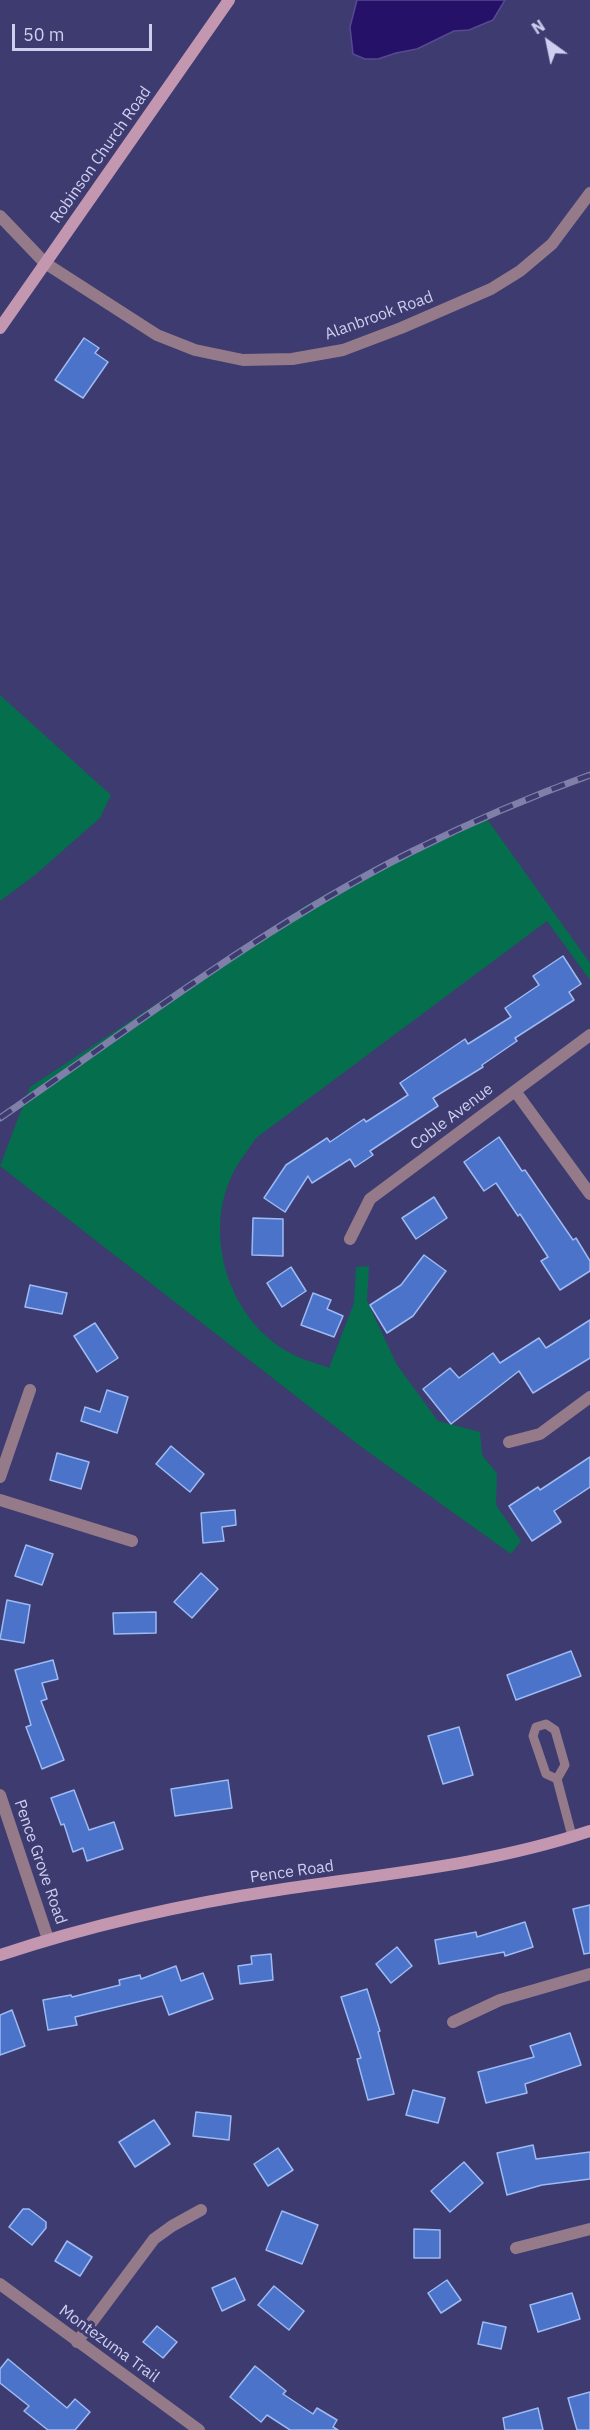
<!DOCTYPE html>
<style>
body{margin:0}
#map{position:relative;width:590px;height:2430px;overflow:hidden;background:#3d3b70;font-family:"IBM Plex Sans",sans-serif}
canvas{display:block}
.north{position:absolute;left:518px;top:12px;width:60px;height:60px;-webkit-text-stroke:4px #3d3b70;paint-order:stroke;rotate:327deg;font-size:16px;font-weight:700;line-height:24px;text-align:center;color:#cecfef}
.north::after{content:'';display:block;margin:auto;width:21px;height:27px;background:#cecfef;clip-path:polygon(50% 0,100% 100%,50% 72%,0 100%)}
.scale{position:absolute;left:12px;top:24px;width:140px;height:27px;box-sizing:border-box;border:3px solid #cecfef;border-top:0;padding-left:8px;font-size:18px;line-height:21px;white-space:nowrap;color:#cecfef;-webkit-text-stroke:4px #3d3b70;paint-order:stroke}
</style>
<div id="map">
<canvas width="590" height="2430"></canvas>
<div class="north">N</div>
<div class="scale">50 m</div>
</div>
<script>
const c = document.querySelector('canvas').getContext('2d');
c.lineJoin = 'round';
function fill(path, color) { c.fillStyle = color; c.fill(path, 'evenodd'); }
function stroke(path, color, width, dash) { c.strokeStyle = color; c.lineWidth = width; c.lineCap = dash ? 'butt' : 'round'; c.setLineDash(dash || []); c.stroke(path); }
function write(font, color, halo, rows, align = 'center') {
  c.font = font + ' "IBM Plex Sans",sans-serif'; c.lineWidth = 6; c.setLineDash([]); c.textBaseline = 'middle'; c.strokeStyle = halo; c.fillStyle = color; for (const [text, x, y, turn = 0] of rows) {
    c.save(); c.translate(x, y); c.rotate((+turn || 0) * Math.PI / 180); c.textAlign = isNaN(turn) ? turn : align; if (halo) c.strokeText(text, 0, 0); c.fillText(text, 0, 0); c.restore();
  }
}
fill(new Path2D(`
 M0 695 111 795 100 818 35 875 0 901Z
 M484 815 590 963V980L547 921 256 1138C249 1149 239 1161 233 1173 202 1235 229 1320 290 1353 302 1360 317 1363 329 1368L354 1303 356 1267 369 1266 367 1301 397 1365 438 1421 480 1432 482 1455 497 1473 496 1505 521 1541 511 1554 360 1446 0 1166 30 1087 305 906 378 865Z`), '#056e4d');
const water = new Path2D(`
 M357 0H505L493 20 469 30 454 31 417 49 396 53 378 59H365L353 54 350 27Z`);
fill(water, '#261169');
stroke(water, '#584a91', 1.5);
const building = new Path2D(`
 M84 338 99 348 95 353 108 362 83 398 55 380Z
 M563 956 581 984 569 992 574 1000 515 1038 517 1041 482 1065 483 1067 433 1098 438 1106 370 1151 373 1155 355 1167 350 1159 312 1183 308 1176 285 1212 264 1198 286 1165 327 1138 330 1142 364 1119 366 1122 408 1095 400 1083 465 1039 468 1044 511 1017 505 1008 539 985 533 976Z
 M499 1137 522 1171 525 1170 573 1240 576 1238 590 1261V1271L560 1290 541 1261 548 1257 520 1214 518 1216 496 1183 484 1191 464 1162Z
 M434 1197 447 1218 416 1239 402 1218Z
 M253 1218 283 1219V1256L252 1255Z
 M424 1255 446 1271 413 1316 387 1333 370 1305 401 1285Z
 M291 1267 306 1291 282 1307 267 1283Z
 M30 1285 67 1293 62 1314 25 1307Z
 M313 1293 331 1300 327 1309 343 1316 334 1337 301 1325Z
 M590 1320V1358L533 1393 519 1371 451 1424 423 1389 450 1368 459 1378 493 1353 500 1363 539 1338 546 1348Z
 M95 1323 118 1358 97 1372 74 1336Z
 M107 1390 128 1397 117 1433 81 1421 85 1407 100 1412Z
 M171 1446 204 1474 190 1492 156 1464Z
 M57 1453 89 1462 81 1489 50 1480Z
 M590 1457V1487L554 1511 561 1522 532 1541 509 1506 538 1487 540 1490Z
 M235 1510 236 1525 222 1527 224 1541 203 1543 201 1513Z
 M26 1545 53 1554 42 1585 15 1576Z
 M201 1573 218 1589 192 1618 174 1602Z
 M7 1600 30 1605 24 1643 0 1639Z
 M156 1612V1633L114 1634 113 1613Z
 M571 1651 581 1676 516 1700 507 1675Z
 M53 1660 58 1679 42 1683 47 1699 41 1701 64 1760 42 1769 26 1727 31 1725 15 1670Z
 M459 1727 473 1775 443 1784 428 1736Z
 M228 1780 232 1808 175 1816 171 1789Z
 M74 1790 89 1830 114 1822 123 1849 87 1861 83 1848 73 1852 64 1824 61 1825 51 1798Z
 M590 1905V1953L584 1954 573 1909Z
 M525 1922 533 1947 505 1956 504 1952 439 1964 435 1940 476 1932 477 1937Z
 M397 1947 412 1966 391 1983 376 1964Z
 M271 1954 273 1980 240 1984 238 1966 252 1964 251 1956Z
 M176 1966 181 1981 203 1973 213 1999 169 2015 162 1996 75 2017 77 2025 48 2030 43 2000 71 1995 72 1997 120 1985 119 1980 140 1975 141 1979Z
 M367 1989 380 2031 378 2032 394 2094 368 2100 357 2059 361 2058 341 1997Z
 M12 2010 25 2046 0 2055V2015Z
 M570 2033 581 2065 525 2084 527 2093 486 2103 478 2072 534 2057 530 2046Z
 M413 2090 445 2098 438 2123 406 2115Z
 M196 2112 231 2116 229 2140 193 2136Z
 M154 2120 170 2144 135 2167 119 2142Z
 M533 2145 536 2159 590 2152V2179L542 2185 507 2195 497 2153Z
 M278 2148 293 2170 268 2186 254 2164Z
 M464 2162 483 2183 450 2212 431 2191Z
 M23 2209H29L46 2222V2228L32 2245 9 2227Z
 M282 2211 318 2225 302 2264 266 2250Z
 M414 2229 440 2230V2258H414Z
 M67 2241 92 2257 80 2276 55 2261Z
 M235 2278 245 2300 222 2311 212 2288Z
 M447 2280 461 2300 441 2313 428 2293Z
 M274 2286 304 2311 289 2330 258 2305Z
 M572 2293 580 2319 538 2332 530 2305Z
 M483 2322 506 2327 501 2349 478 2344Z
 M157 2326 177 2342 163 2358 143 2342Z
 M8 2359 67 2408 75 2399 90 2412 75 2430H48L24 2411 29 2406 0 2383V2369Z
 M255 2366 286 2391 283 2394 313 2414 317 2408 337 2420 333 2427 338 2430H290L267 2415 261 2422 230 2397Z
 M590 2392V2430H577L568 2398Z
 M538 2408 543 2430H505L503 2418Z`);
fill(building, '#4b73c9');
stroke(building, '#9dbaf3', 1.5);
stroke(new Path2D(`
 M557 1779 546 1774 533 1736 536 1727 546 1724 555 1730 565 1765 557 1779 572 1836`), '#957a89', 9);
stroke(new Path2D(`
 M0 216 45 263 157 335 195 350 243 360 292 359 343 350 401 328 491 289 520 271 552 244 590 193
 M515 1091 590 1194
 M350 1239 370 1199 590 1035
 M509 1442 540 1434 590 1397
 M0 1477 30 1390
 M0 1500 132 1541
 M0 1795 48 1939
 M453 2022 500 2000 590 1974
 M516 2248 590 2229
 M0 2284 199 2430
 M77 2342 154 2239 172 2226 201 2210`), '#957a89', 12);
stroke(new Path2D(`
 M0 328 229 0
 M0 1955C91 1925 184 1904 278 1890 383 1874 488 1865 590 1831`), '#c297af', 12);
const rail = new Path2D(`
 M0 1118C134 1026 265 925 411 852 469 823 529 797 590 775`);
stroke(rail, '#7f7faa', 7);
stroke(rail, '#3d3b70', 4.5, [14]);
write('16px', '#cecfef', '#3d3b70', [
 ["Robinson Church Road",101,155,-55],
 ["Alanbrook Road",379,316,-20],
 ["Coble Avenue",452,1117,-37],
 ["Pence Grove Road",40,1862,71],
 ["Pence Road",292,1872,-8],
 ["Montezuma Trail",109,2344,36]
]);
</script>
